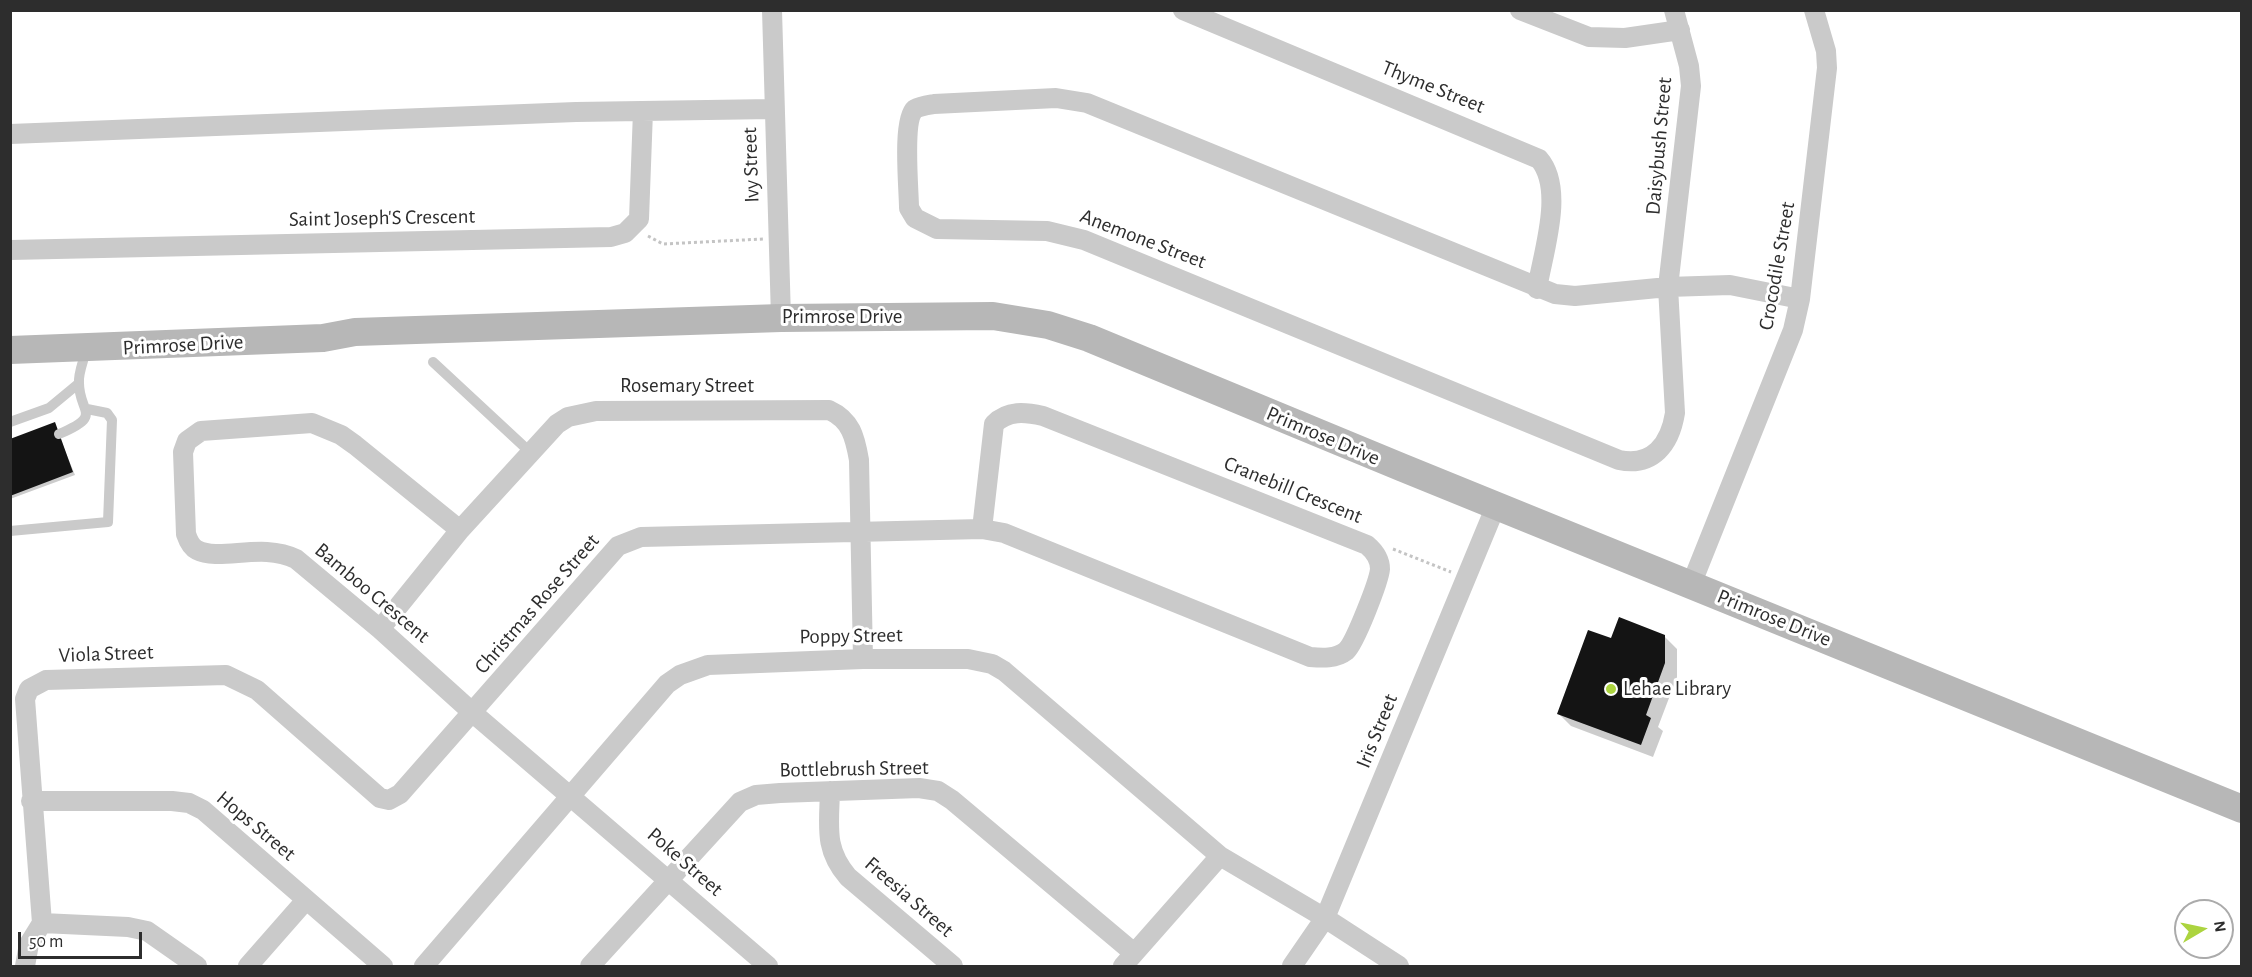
<!DOCTYPE html>
<style>
body{margin:0}
#map{position:relative;width:2252px;height:977px;overflow:hidden;background:#fff;font-family:"Alegreya Sans",sans-serif}
canvas{display:block}
.frame{position:absolute;inset:0;border:12px solid #2d2d2d;pointer-events:none}
.north{position:absolute;left:2174px;top:899px;width:60px;height:60px;box-sizing:border-box;background:#fff;border:2px solid #ababab;border-radius:50%;rotate:81deg;font-size:16px;font-weight:700;line-height:24px;text-align:center;color:#2d2d2d}
.north::after{content:'';display:block;margin:auto;width:21px;height:27px;background:#acd43f;clip-path:polygon(50% 0,100% 100%,50% 72%,0 100%)}
.scale{position:absolute;left:18px;top:932px;width:124px;height:27px;box-sizing:border-box;border:3px solid #2d2d2d;border-top:0;padding-left:8px;font-size:18px;line-height:21px;white-space:nowrap;color:#2d2d2d;-webkit-text-stroke:4px #fff;paint-order:stroke}
</style>
<div id="map">
<canvas width="2252" height="977"></canvas>
<div class="frame"></div>
<div class="north">N</div>
<div class="scale">50 m</div>
</div>
<script>
const c = document.querySelector('canvas').getContext('2d');
c.lineJoin = 'round';
function fill(path, color) { c.fillStyle = color; c.fill(path, 'evenodd'); }
function stroke(path, color, width, dash) { c.strokeStyle = color; c.lineWidth = width; c.lineCap = dash ? 'butt' : 'round'; c.setLineDash(dash || []); c.stroke(path); }
function write(font, color, halo, rows, align = 'center') {
  c.font = font + ' "Alegreya Sans",sans-serif'; c.lineWidth = 6; c.setLineDash([]); c.textBaseline = 'middle'; c.strokeStyle = halo; c.fillStyle = color; for (const [text, x, y, turn = 0] of rows) {
    c.save(); c.translate(x, y); c.rotate((+turn || 0) * Math.PI / 180); c.textAlign = isNaN(turn) ? turn : align; if (halo) c.strokeText(text, 0, 0); c.fillText(text, 0, 0); c.restore();
  }
}
fill(new Path2D(`
 M54 424 75 475 10 499V441Z
 M1664 636 1677 649V677L1658 727 1663 731 1653 757 1571 726 1558 713 1611 640Z`), '#0003');
fill(new Path2D(`
 M55 422 73 472 10 496V439Z
 M1619 617 1665 635V663L1646 715 1651 718 1641 745 1557 714 1588 630 1611 638Z`), '#141414');
stroke(new Path2D(`
 M648 236 663 244 763 239
 M1393 549 1451 572`), '#c4c4c4', 3, [3, 3]);
stroke(new Path2D(`
 M433 362 531 453
 M10 422 49 408 78 384
 M59 434C104 415 79 413 79 383 78 373 84 360 86 350
 M10 531 108 522 112 420 107 413 87 409`), '#cacaca', 10);
stroke(new Path2D(`
 M772 10 781 318
 M1183 10 1539 159C1565 189 1543 252 1537 289
 M1520 10 1589 37 1625 38 1680 30
 M1674 10 1689 66 1691 86 1668 287 1675 413C1670 444 1653 467 1619 460L1084 240 1047 231 937 229 915 218 909 208C909 190 902 120 915 109 920 106 928 105 934 104L1056 98 1087 103 1555 294 1575 296 1668 287 1730 285 1800 299
 M10 134 576 112 773 109
 M10 250 611 237 625 233 639 219 643 111
 M460 530 355 445 341 435 312 423 201 431 187 441 183 452 186 534C188 540 191 547 197 550 220 562 262 542 296 559L380 629 473 713 768 966
 M1691 585 1793 330 1800 299 1827 68 1826 51 1814 10
 M380 629 460 530 557 424 568 417 596 411 829 410C851 420 855 437 859 460L863 659
 M830 791C829 827 824 849 848 877L953 966
 M31 801H172L189 803 203 810 383 966
 M42 923 25 699 29 689 46 680 226 675 257 690 380 798 389 800 400 794 618 546 641 537 982 529 1004 533 1310 657C1322 658 1336 659 1346 651 1355 643 1379 581 1380 569 1380 559 1374 551 1367 545L1043 416C1025 412 1008 410 994 424L982 529
 M42 923 128 927 147 931 197 966
 M25 966 29 944 42 923
 M248 966 306 900
 M424 966 667 684 680 675 708 665 863 659H968L992 664 1004 671 1220 856 1325 918 1399 966
 M590 966 740 802 756 795 780 793 919 788 938 791 952 800 1134 953
 M1123 966 1220 856
 M1292 966 1325 918 1495 508`), '#cacaca', 20);
stroke(new Path2D(`
 M10 350 323 338 355 332 781 318 993 316 1048 325 1089 338C1472 498 1857 652 2242 809`), '#b7b7b7', 28);
for (const [x, y, r, color] of [
 [1611,689,6,"#acd43f"]
]) { const dot = new Path2D(); dot.arc(x, y, r, 0, 2 * Math.PI); c.fillStyle = color; c.fill(dot); stroke(dot, '#fff', 2); }
write('21px', '#2d2d2d', '#fff', [
 ["Thyme Street",1433,87,22],
 ["Daisybush Street",1659,146,-85],
 ["Ivy Street",751,165,-92],
 ["Saint Joseph'S Crescent",382,218,-1],
 ["Anemone Street",1143,239,21],
 ["Crocodile Street",1777,266,-80],
 ["Primrose Drive",842,317],
 ["Primrose Drive",183,345,-3],
 ["Rosemary Street",687,386],
 ["Primrose Drive",1323,436,23],
 ["Cranebill Crescent",1293,490,22],
 ["Bamboo Crescent",372,593,40],
 ["Christmas Rose Street",537,604,-49],
 ["Primrose Drive",1774,618,22],
 ["Poppy Street",851,636,-1],
 ["Viola Street",106,654,-2],
 ["Iris Street",1377,731,-68],
 ["Bottlebrush Street",854,769,-1],
 ["Hops Street",256,826,40],
 ["Poke Street",685,862,41],
 ["Freesia Street",909,897,41]
]);
write('21px', '#2d2d2d', '#fff', [
 ["Lehae Library",1623,689]
], 'left');
</script>
